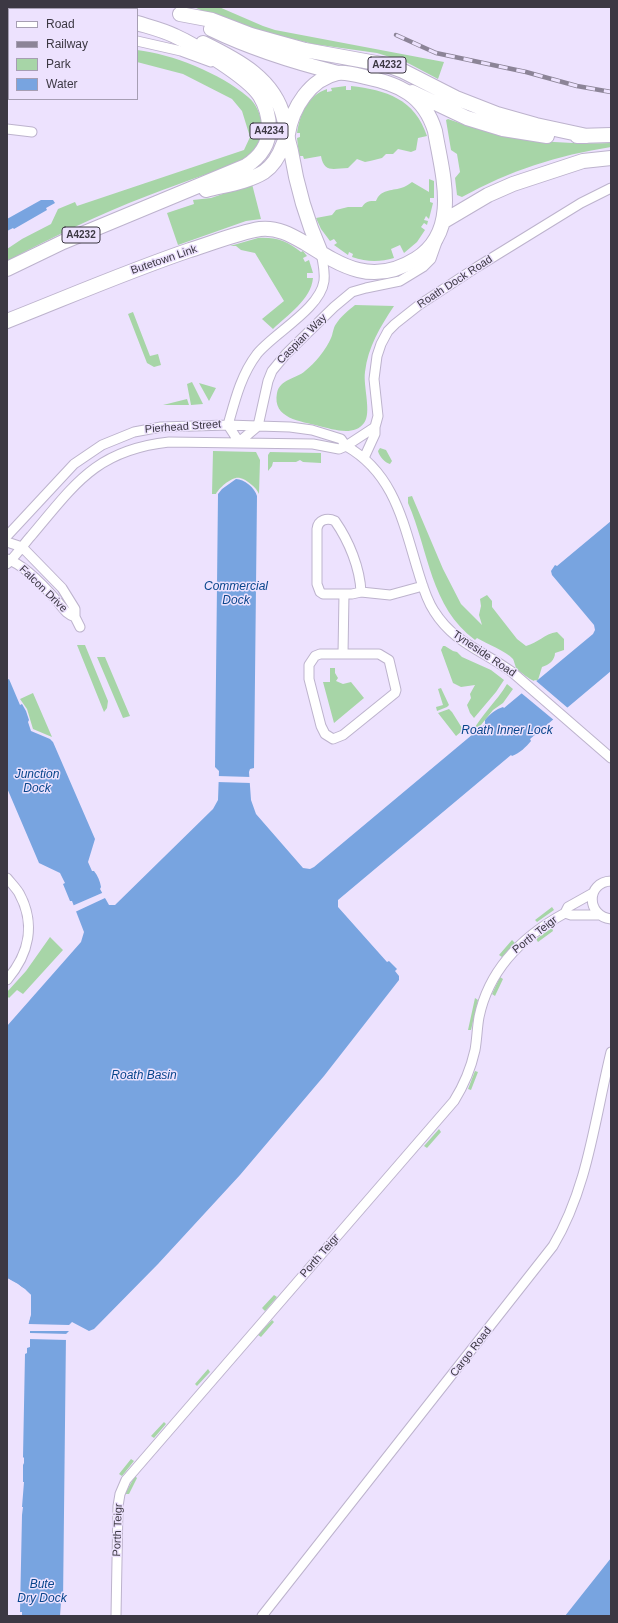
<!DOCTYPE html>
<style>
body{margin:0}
#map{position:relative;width:618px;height:1623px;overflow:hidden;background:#ede2fe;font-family:Helvetica,sans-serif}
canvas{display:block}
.frame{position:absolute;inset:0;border:8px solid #3c3843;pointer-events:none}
.legend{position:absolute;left:8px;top:8px;width:130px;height:92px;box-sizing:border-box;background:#ede2fe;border:1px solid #a69eb3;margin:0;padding:5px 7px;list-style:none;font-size:12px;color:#3c3843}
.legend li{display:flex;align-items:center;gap:8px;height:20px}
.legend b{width:20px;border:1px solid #a69eb3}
</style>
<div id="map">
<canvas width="618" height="1623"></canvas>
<div class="frame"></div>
<ul class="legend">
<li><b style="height:5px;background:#fff"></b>Road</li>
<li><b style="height:5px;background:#8c8497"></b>Railway</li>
<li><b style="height:11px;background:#a7d5a7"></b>Park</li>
<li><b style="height:11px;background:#78a4e0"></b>Water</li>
</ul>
</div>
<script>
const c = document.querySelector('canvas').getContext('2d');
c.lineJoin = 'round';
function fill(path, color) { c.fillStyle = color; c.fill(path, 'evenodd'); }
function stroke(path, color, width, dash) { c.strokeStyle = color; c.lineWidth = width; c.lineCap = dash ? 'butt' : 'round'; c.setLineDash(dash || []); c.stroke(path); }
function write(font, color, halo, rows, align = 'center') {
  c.font = font + ' Helvetica,sans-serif'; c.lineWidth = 3; c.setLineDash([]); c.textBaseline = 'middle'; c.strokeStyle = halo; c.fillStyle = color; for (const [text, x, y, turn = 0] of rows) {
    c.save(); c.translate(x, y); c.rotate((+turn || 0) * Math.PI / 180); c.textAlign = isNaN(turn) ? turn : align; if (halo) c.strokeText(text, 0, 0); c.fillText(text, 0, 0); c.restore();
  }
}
fill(new Path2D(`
 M7 7H32L30 9H9V20L7 21Z
 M194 7H219L263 26 275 30 444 62 438 79 406 62 377 53 313 44 227 22Z
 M137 50C172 54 220 73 248 97 264 110 267 138 251 153 239 164 222 169 207 174 187 181 167 188 147 196 99 214 53 237 7 261V249L22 239 51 224 58 209 75 202 77 206 244 150 250 137 242 111 232 99 183 74 137 62Z
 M346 86V90H351V86C386 90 415 99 427 136L418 138 416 150 411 152 398 149 393 154H386L382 158 370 161 365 162 357 159 348 168C335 168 324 174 321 156L304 159 303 156H299L297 138 300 137V133H297C300 114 307 96 327 89V92L332 91 331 88Z
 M448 119C500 139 555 145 611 143V147C558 155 509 171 462 197L457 195 455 178 460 172 457 154 451 150 446 120Z
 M429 179 434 181V198H430V202L433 203 429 219 426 216 424 220 428 221 427 225 424 223 421 227 425 230 417 242 404 253 400 245 391 249 394 258C380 262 367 262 352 257L353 254 349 252 348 255 334 245 337 243 334 239 330 241 321 229 316 218 332 215 336 210 348 207H362C366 201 369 201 376 201 381 189 391 191 401 188 405 187 409 184 412 182L429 192Z
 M252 184 261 219 246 221 178 245 167 213 194 204 193 200 211 198Z
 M258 238C276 237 287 241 301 252L303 251 307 256 303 258 305 262 309 260 313 273H307V278H313C311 300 287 315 273 329L262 319 284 301 255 253 241 250 236 246H230Z
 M355 305 394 306C380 327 368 347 365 372 363 386 372 413 364 423 354 437 332 429 319 426 301 421 272 419 277 393 280 379 296 379 305 371 315 363 326 350 331 338 333 334 333 328 336 324 340 317 349 310 355 305Z
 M133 312 150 356 158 354 161 365 154 367 147 363 128 314Z
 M192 382 203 404 191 405 187 384Z
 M199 383 216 388 209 401Z
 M187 399 189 405H163Z
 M380 448 386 450 392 461 390 464C385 463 379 456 378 451Z
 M213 451 256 452 260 460 259 494C257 488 246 479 240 478 232 476 219 488 216 494H212Z
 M270 452 321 453V463L303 462 300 460 296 462H273L272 466 268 471V455Z
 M412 496 443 569 461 604 482 625 479 615 481 606 480 599 487 595 492 601V607L517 639 526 646C538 643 544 634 557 632L564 639V650L555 653C555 660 549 665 542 667L538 680 534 681C529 679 520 672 516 668 515 665 514 661 513 659 506 651 487 644 477 638L475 640C430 607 429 551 408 503V497Z
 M77 645H85L108 701 107 708 104 712Z
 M443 646H445L453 651 457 652 462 657 491 670 504 680 496 692 474 718 470 713 467 705 471 698 470 694 475 685 461 687 453 683 441 650Z
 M97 657H105L130 716 123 718Z
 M330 668H335V673L338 678 336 681 343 684 351 682 364 698 334 723 323 682H330Z
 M507 684 513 689 503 703 493 710 481 725 473 731C482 714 497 701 507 684Z
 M441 688 449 705 447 707 437 711 436 707 443 705 438 689Z
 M33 693 52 737 33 729 27 709 20 699Z
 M449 709 452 712 462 728V731L456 736 438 713Z
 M552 907 554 910 537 922 535 920Z
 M552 928 553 931 538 942 536 939Z
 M50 937 63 950 23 994 17 990 9 998 7 996V992L26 971Z
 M512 940 515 943 502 957 499 955Z
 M500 977 503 979 495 996 492 994Z
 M475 998 478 1000 471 1030H468Z
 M475 1071 478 1072 471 1090 468 1089Z
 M439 1129 441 1132 427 1148 424 1146Z
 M274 1295 277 1297 265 1311 262 1308Z
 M272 1320 274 1322 261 1337 258 1335Z
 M208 1369 210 1372 197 1386 195 1384Z
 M164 1422 166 1424 154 1438 151 1436Z
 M131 1459 134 1461 122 1476 119 1474Z
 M135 1476 137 1478 129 1494H125Z`), '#a7d5a7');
fill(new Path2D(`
 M41 200H53L55 203 46 208 47 210 14 229 13 228 7 231V233V219Z
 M236 479C244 479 255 488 257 496L254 768 250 769 249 772 251 800 256 814 303 868 310 869 314 867 485 724V720C490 714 496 709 503 707L504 708 593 634 595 630 594 625 552 575 551 571 555 565 557 566 611 521V671L530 739 531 741C526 747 520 753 512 756L511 755 338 900V907L387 962 389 961 397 969 395 971 399 976V980L324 1076 240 1175 158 1264 94 1329 89 1331 72 1322 69 1325 28 1324 31 1314V1295L18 1284 7 1278V1026L81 942 84 932 72 901H70L63 884 65 883 60 873 39 863 7 788V680L9 679 20 705 22 704 26 711 29 720 28 722 31 731 50 739 53 742 95 839 88 862 92 871H94C98 876 100 881 101 887L100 889 109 905H115L213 809 218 800 219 771 215 767 218 494 222 489Z
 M30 1331H69L66 1334 63 1602H61L60 1616H22V1612H20L22 1515 23 1507H22L24 1482H23V1465L24 1463V1458L23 1457 25 1354 27 1353V1348L30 1347Z
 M611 1558V1616H565Z`), '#78a4e0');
fill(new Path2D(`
 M535 680 569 709 555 721 520 692Z
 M217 776 251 777V783L217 782Z
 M103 891 107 899 105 898 75 912 76 915 72 906 102 893Z
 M7 1278 25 1289 31 1295V1314L28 1326 26 1324 29 1313V1296L12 1281 7 1280Z
 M28 1331H30V1333L69 1334 68 1340 28 1339Z`), '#ede2fe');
const minor = new Path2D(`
 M45 9 48 7
 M7 30 9 29
 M137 41 181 51 211 62
 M7 46 9 45
 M7 129 32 132
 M239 442 258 426 268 381 272 371 286 354 334 307 352 292 366 288 400 281 423 267 431 259 437 242
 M239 442 228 425C235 400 241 375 257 354 274 333 320 309 324 281 325 272 323 262 321 253
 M346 446C394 473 403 522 418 571 422 584 426 599 434 611 454 643 482 650 512 672L611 758
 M364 458 375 434V427L378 416 374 379 377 356 381 344 388 331 395 324 419 305 477 267 581 203 611 188
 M7 536 74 464 102 445 134 432 161 427 228 425 258 426 290 427 312 430 341 439 346 446
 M7 542 22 547 62 588 75 609V617L80 627
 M7 559C24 565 45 587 57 601 64 609 65 613 75 617
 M7 564C16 556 23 545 31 536 75 484 96 450 169 442L313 444 339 449 346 446 375 427
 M361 592C360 568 349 541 335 521 327 517 318 520 317 529V584L320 592 323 594H352L361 592 390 595 423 586
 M343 654H320L315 656 309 665V679L321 726 325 734 333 739 343 735 395 693 396 690 389 660 379 654H343L344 594
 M7 878C11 883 16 888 19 893 36 924 29 954 7 980
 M611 881C586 882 586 916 611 919
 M565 913 571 915H599
 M116 1616 118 1506 120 1494 126 1480 454 1101C464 1085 471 1068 475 1050 477 1039 477 1028 479 1017 489 969 523 936 565 913L568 907 593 893
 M262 1616 553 1246C588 1188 595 1117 611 1052`);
const primary = new Path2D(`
 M89 7 91 9
 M123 9 125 7
 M180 14 212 20 251 35 305 50 387 65 403 71 456 98 497 114 536 125 587 136
 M211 29C252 49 294 62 338 73
 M203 43C238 60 275 79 284 119 287 131 288 134 283 145 279 156 274 165 264 172 248 182 225 185 206 190
 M412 92 467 118 503 129 547 136
 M577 136 611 135
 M444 221 488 195 513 184 583 161 611 158
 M7 269 63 242 246 166C260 157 269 145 269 128 269 117 266 106 260 96 249 78 195 45 175 36 163 30 150 27 137 23
 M7 321C68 297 128 271 190 250 213 243 236 233 260 229 277 227 291 235 305 243 343 267 373 286 416 259 461 231 442 173 435 131 424 95 399 84 365 77 357 75 346 72 338 73 310 79 292 108 288 134 287 139 290 146 291 151 297 188 306 219 321 253`);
stroke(minor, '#bdb3cd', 11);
stroke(primary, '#bdb3cd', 16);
stroke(minor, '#fff', 9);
stroke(primary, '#fff', 14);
const rail = new Path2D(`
 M396 35 436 53 526 72 577 86 611 92`);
stroke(rail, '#8c8497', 4.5);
stroke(rail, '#ede2fe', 3, [9]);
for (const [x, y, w] of [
 [387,65,38],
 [269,131,38],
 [81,235,38]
]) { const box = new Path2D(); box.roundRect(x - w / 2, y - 8, w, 16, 3); c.fillStyle = '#ede2fe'; c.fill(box); stroke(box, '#3c3843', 1); }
write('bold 10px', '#3c3843', null, [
 ["A4232",387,65],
 ["A4234",269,131],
 ["A4232",81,235]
]);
write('11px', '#3c3843', '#ede2fe', [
 ["Butetown Link",164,260,-19],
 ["Roath Dock Road",455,282,-33],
 ["Caspian Way",302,339,-45],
 ["Pierhead Street",183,427,-4],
 ["Falcon Drive",43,589,44],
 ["Tyneside Road",484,654,34],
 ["Porth Teigr",535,935,-38],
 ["Porth Teigr",320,1256,-49],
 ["Cargo Road",471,1352,-52],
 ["Porth Teigr",118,1530,-88]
]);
write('italic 12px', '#08458c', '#ede2fe', [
 ["Commercial",236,587],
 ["Dock",236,601],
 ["Roath Inner Lock",507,731],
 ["Junction",37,775],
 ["Dock",37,789],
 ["Roath Basin",144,1076],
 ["Bute",42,1585],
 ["Dry Dock",42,1599]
]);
</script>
